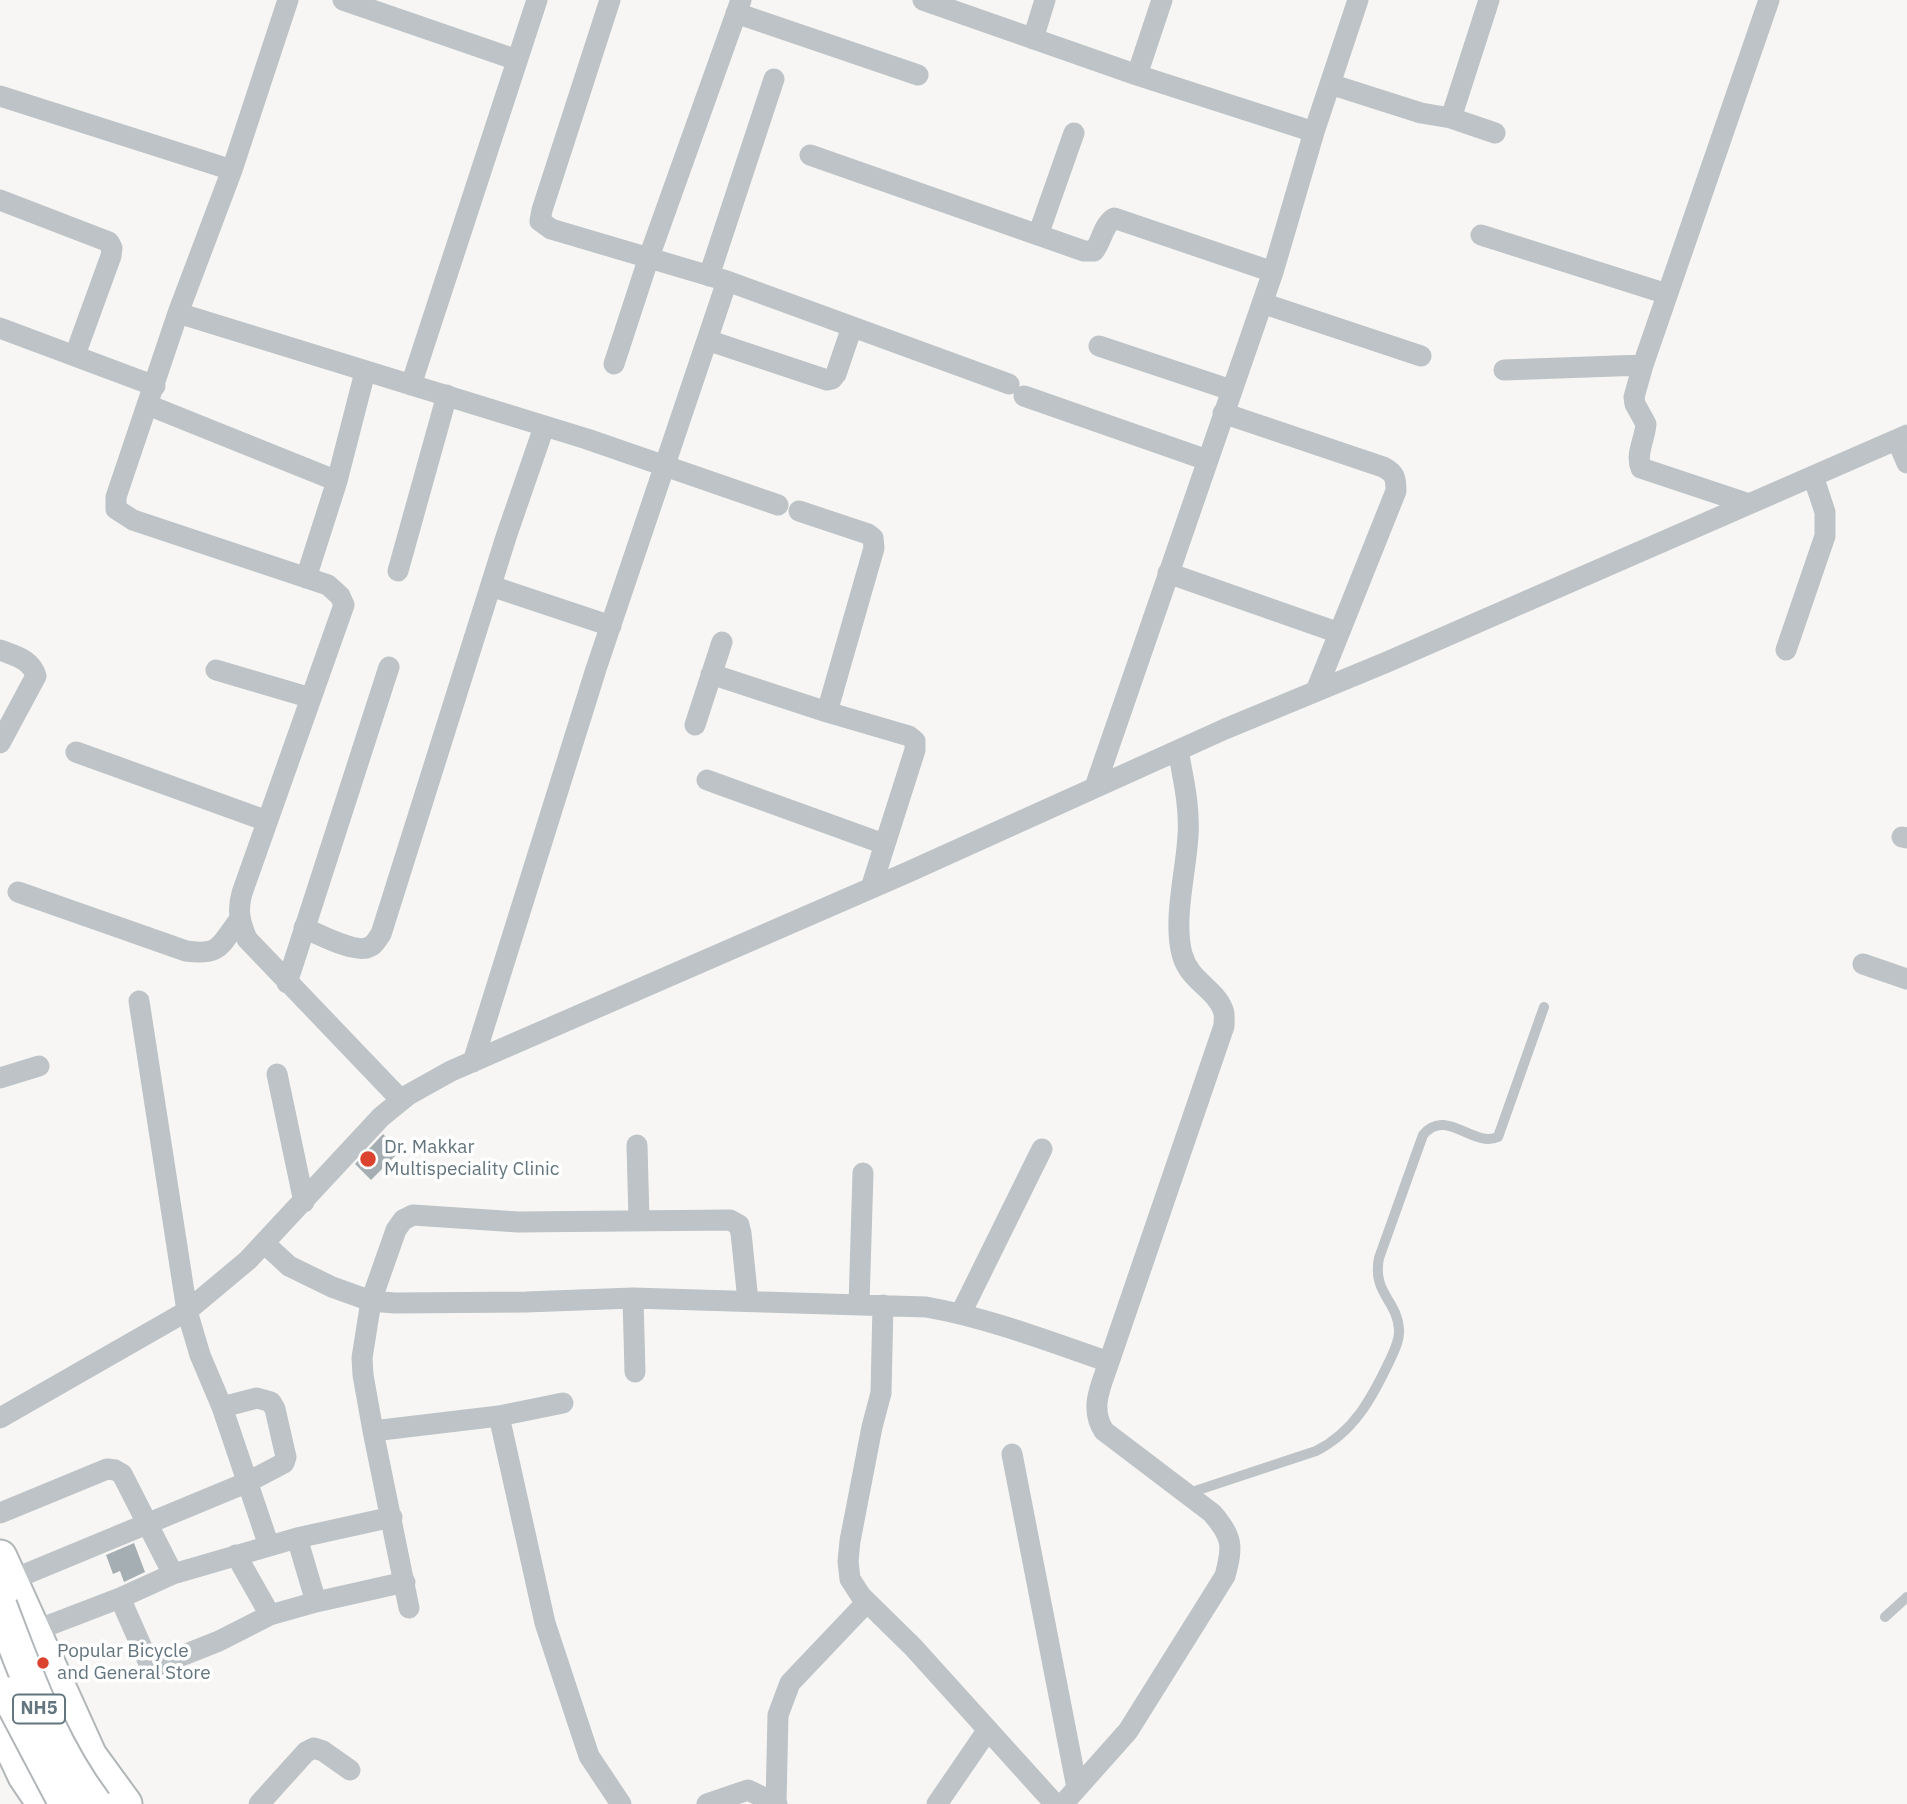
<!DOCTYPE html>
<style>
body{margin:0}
canvas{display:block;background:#f7f6f4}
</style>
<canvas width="1907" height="1804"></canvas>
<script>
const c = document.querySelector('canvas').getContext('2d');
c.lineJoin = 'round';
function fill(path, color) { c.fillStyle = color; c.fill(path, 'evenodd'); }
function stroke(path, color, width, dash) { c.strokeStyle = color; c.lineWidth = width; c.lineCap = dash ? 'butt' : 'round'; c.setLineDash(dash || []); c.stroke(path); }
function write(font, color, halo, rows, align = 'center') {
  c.font = font + ' "IBM Plex Sans",sans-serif'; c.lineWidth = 7; c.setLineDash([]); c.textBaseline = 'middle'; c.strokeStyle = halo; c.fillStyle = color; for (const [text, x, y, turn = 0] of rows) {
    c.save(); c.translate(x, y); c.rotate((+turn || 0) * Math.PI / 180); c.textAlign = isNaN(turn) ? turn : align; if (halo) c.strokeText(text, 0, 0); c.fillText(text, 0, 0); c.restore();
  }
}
fill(new Path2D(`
 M383 1134 400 1151 371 1180 355 1164Z
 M134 1543 145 1572 124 1582 120 1571 113 1574 106 1555Z`), '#a5afb3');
const trunk = new Path2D(`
 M0 1557 90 1756 125 1804
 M0 1674 8 1694
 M0 1723 25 1776 44 1804`);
stroke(trunk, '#b1b6b9', 37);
stroke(new Path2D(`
 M1186 1494 1316 1451C1354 1432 1372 1398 1390 1360 1394 1351 1400 1340 1399 1329 1397 1300 1372 1293 1379 1258L1423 1135C1446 1107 1473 1148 1498 1137L1544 1007
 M1885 1617 1907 1597`), '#bdc3c6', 10);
stroke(new Path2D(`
 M343 0 517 60
 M610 0 542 210 540 221 551 229 727 281 1009 384
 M923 0 1137 75 1314 132 1273 272 1095 787
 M736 13 918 75
 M1033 39 1045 0
 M1137 75 1162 0
 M1330 84 1421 113 1451 118 1489 0
 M0 96 232 170 178 313 116 497V509L133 520 328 585 340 596 344 605 242 893C237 911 240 922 247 939L401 1100
 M1451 118 1495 133
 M1314 132 1358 0
 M810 155 1084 251H1094C1102 241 1103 225 1114 218L1273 272
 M232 170 288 0
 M0 200 109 242 112 248 111 256 75 355
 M1038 235 1074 133
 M1481 235 1667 294
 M709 276 774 79
 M1262 303 1421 356
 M178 313 587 439 778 505
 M0 328 155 386
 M707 340 827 380 832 379 836 374 852 327
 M1099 346 1231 390
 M614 364 649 257 741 0
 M1643 365 1769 0
 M1504 370 1643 365 1634 397 1635 404 1646 424C1645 439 1635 455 1641 468L1749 504
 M411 385 537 0
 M1024 396 1207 460
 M148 405 337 481
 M1223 413 1383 467C1395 473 1396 478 1396 491L1316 691
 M1897 440 1907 463
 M799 511 868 534 873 538 874 548 827 712 909 736 915 741V750L871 888
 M398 571 447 395
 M1168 573 1339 633
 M306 578 337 481 365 372
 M491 586 611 626
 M0 650C15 656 31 659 36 676L0 743
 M1786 650 1825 536V512L1813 476
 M216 670 311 698
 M711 674 827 712
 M695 725 722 642
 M76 752 267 821
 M707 780 884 844
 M1902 837 1907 838
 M18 892 186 951C221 956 220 945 239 920
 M304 928C319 934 355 954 369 947 375 945 377 939 381 934L507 534 544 427
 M1863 964 1907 979
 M287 983 389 667
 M139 1001 187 1311 200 1355 222 1407 269 1546
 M473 1062 596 669 727 281
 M277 1074 304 1202
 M0 1078 39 1066
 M637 1145 639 1220
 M264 1243 289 1266 332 1287 371 1301 395 1303 526 1302 633 1298 926 1307C989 1318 1048 1341 1109 1362
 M633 1298 635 1372
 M859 1304 863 1173
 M883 1305 881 1393 872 1427 850 1541 848 1561 850 1579 861 1596 913 1647 1055 1804
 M961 1313 1042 1149
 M499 1416 545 1623 589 1756 621 1804
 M0 1418 187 1311 248 1260 381 1117 408 1095 451 1071 906 873 1225 729 1387 662 1907 435
 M373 1431 499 1416 563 1403
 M1012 1454 1077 1788
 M0 1513 107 1469 115 1470 122 1474 173 1574
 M297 1538 392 1517
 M236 1555 270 1615
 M9 1581 248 1482 284 1463 286 1457 275 1409 271 1402 257 1398 222 1407
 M316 1602 405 1582
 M409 1608 373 1431 363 1375 362 1358 371 1301 396 1230 403 1220 413 1215 518 1222 730 1220 739 1225 741 1233 748 1301
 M34 1631 120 1598 151 1668 219 1641 270 1615 316 1602 297 1538 173 1574 120 1598
 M776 1803 778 1715 790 1683 867 1602
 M259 1804 306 1752 314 1748 323 1751 350 1770
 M707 1804 748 1790 777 1804
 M937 1804 987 1731
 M1063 1804 1128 1731 1225 1576C1233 1546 1233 1537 1212 1513L1104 1431C1089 1408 1101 1386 1109 1362L1224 1026C1224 1021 1225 1014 1223 1010 1215 988 1189 981 1182 954 1173 919 1186 872 1188 836 1190 806 1183 778 1178 750`), '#bdc3c6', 21);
stroke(trunk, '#fff', 33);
const trunkBridge = new Path2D(`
 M0 1606C27 1676 50 1744 95 1804
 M8 1694 66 1804`);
stroke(trunkBridge, '#b1b6b9', 37, []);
stroke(trunkBridge, '#fff', 33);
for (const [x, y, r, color] of [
 [368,1159,9,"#dc432e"],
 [43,1663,7,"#dc432e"]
]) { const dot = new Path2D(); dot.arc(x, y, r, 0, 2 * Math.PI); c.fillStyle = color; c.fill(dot); stroke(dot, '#fff', 2.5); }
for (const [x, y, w] of [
 [39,1709,52]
]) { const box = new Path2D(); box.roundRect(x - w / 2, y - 14.5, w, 29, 5); c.fillStyle = '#fff'; c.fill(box); stroke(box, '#63757e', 2); }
write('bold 18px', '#63757e', null, [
 ["NH5",39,1709]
]);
write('19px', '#63757e', '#fff', [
 ["Dr. Makkar",384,1148],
 ["Multispeciality Clinic",384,1170],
 ["Popular Bicycle",57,1652],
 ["and General Store",57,1674]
], 'left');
</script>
